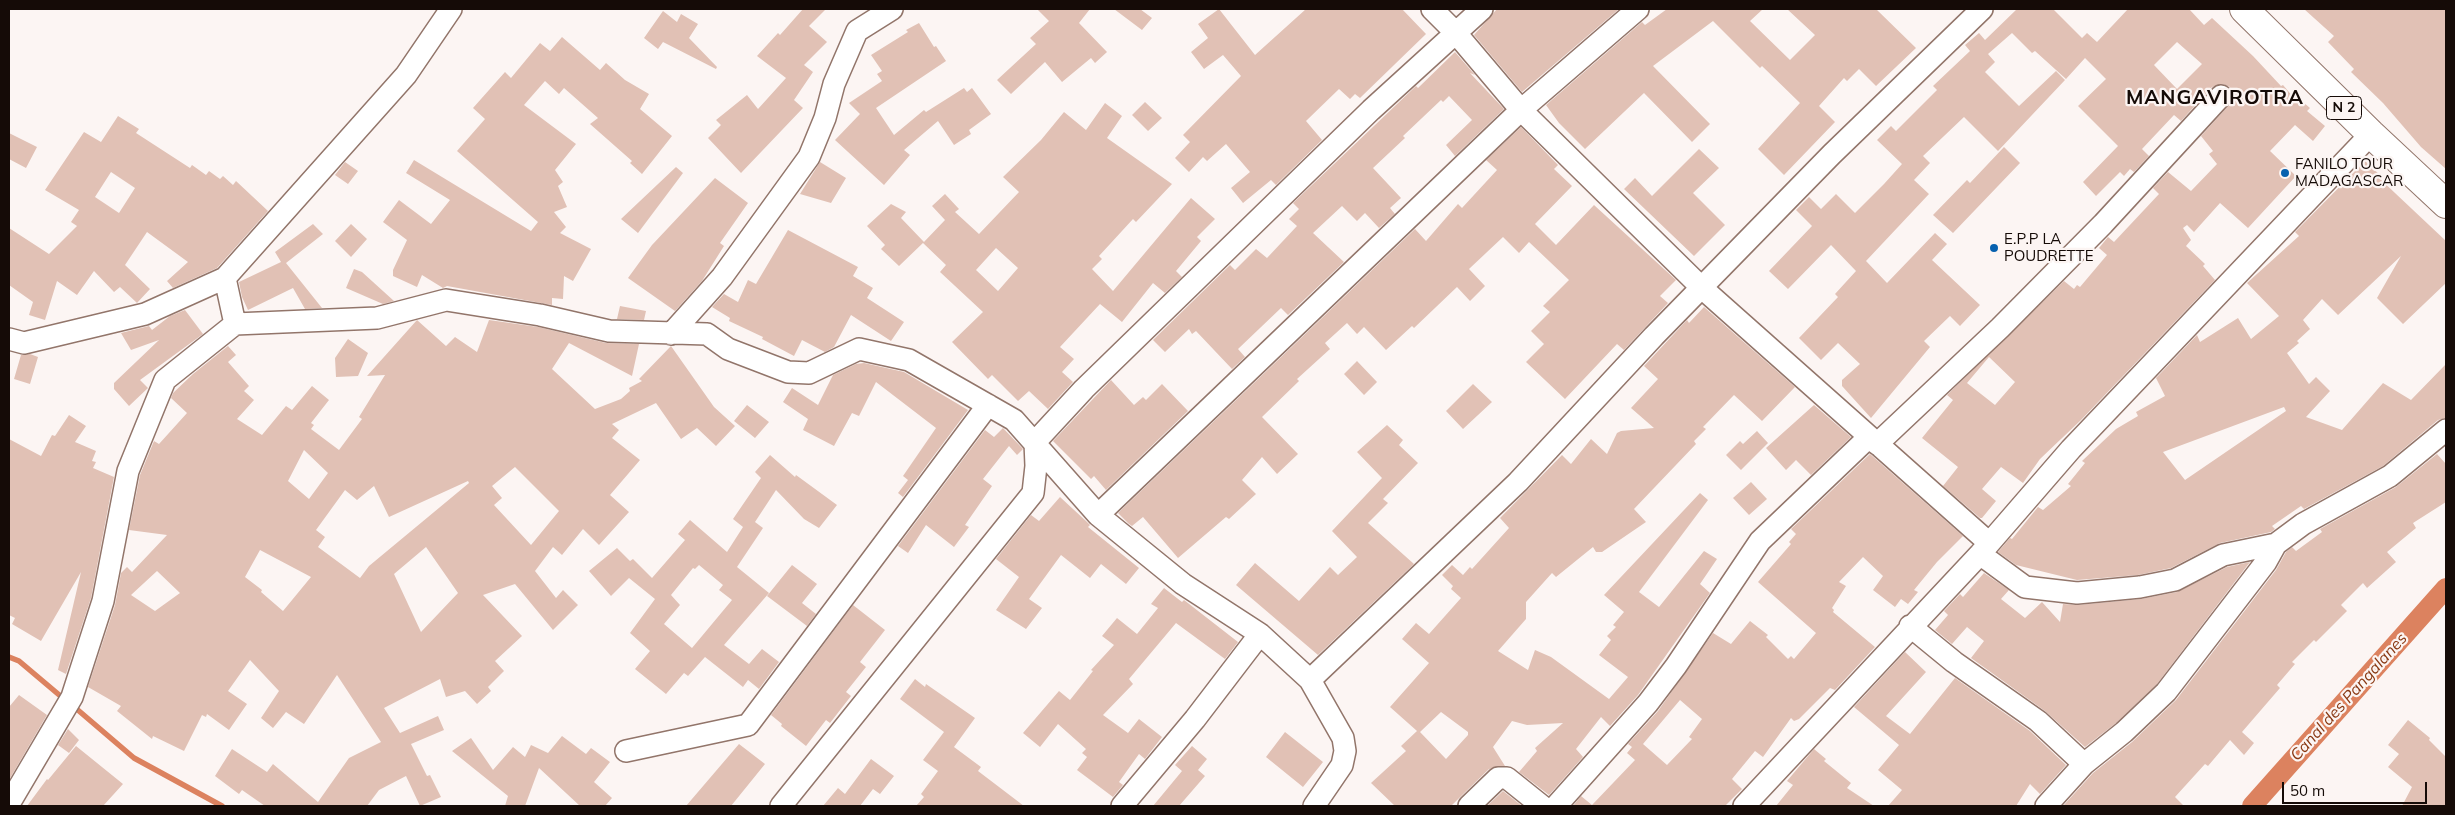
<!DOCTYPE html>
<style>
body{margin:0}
#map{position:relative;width:2455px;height:815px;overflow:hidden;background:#fcf5f3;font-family:Mulish,sans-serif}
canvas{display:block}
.frame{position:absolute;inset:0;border:10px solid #150b07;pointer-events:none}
.scale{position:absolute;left:2282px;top:782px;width:145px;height:22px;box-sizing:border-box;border:2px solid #150b07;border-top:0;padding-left:6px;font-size:15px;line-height:18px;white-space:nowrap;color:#150b07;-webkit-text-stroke:4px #fcf5f3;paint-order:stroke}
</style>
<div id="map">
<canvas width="2455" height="815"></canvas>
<div class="frame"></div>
<div class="scale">50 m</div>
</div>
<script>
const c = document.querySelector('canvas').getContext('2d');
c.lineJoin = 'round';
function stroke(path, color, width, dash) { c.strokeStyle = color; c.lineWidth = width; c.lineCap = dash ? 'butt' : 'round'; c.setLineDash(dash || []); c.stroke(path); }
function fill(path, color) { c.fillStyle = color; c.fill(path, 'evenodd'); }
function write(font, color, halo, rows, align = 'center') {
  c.font = font + ' Mulish,sans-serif'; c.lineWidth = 4.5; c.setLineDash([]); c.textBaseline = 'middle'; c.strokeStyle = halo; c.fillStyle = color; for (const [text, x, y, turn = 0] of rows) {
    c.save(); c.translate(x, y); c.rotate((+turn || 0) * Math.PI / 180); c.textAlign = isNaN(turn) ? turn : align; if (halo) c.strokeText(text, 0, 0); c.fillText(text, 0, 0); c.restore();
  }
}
stroke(new Path2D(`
 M9 657 19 661 64 699
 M72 705 134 758 222 806`), '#dc825f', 5.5);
stroke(new Path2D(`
 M2252 806 2446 588`), '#dc825f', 20);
fill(new Path2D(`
 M803 9H826L809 26 827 42 804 65 813 72 794 100 803 108 741 173 708 138 721 125 716 120 747 95 758 109 786 78 757 56 778 33 780 35Z
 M1037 9H1090L1079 23 1107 52 1095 63 1091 58 1062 82 1045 62 1011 94 997 80 1036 44 1030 38 1049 21Z
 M1114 9H1140L1152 18 1142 30Z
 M1219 9 1255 55 1306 9H1402L1426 34 1360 98 1355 94 1350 99 1339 89 1306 121 1322 140 1276 185 1271 180 1243 203 1231 188 1250 172 1226 144 1207 161 1203 157 1189 172 1175 158 1190 142 1183 135 1241 76 1223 55 1204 69 1191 52 1208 38 1198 24Z
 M1497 9H1619L1522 92 1474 35Z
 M1667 9H1763L1750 21 1790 60 1815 35 1787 9H1876L1916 48 1876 86 1859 69 1847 81 1844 78 1819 106 1835 122 1784 175 1758 149 1800 103 1762 66 1760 68 1713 21 1653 66 1710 124 1692 142 1644 93 1585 149 1559 123 1546 105 1642 22 1645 25Z
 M2017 9H2053L2082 38 2087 33 2097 42 2128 9H2189L2204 25 2212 18 2253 56 2281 86 2283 85 2294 98 2296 96 2310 108 2307 111 2325 126 2313 141 2295 125 2270 151 2296 176 2248 228 2220 203 2194 232 2187 225 2183 228 2191 240 2186 246 2205 264 2203 266 2215 280 2081 420 2040 459 2023 483 2001 467 1982 489 1996 501 1982 518H1980L1943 486 1958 467 1922 438 1953 400 1947 395 2064 281 2074 289 2077 285 2080 287 2107 255 2099 248 2108 237 2114 242 2159 194 2153 188 2168 172 2191 191 2217 164 2209 154 2213 151 2201 136 2230 104 2233 98 2230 87 2223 84 2212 87 2181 121 2174 115 2142 149 2149 156 2134 172 2130 169 2124 176 2120 172 2096 196 2083 182 2118 146 2078 106 2106 79 2085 58 2066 79 2035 51 2032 53 2012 33 1988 54 1995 62 1985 72 2019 106 2056 71 2065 80 1998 151 1964 117 1923 156 1930 163 1914 180 1929 194 1866 261 1887 283 1935 233 1947 244 1932 260 1980 305 1960 326 1950 316 1924 341 1930 347 1871 418 1842 386V380L1860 364 1838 343 1821 360 1799 338 1838 297 1835 294 1856 271 1831 245 1788 289 1769 271 1812 226 1796 210 1809 197 1821 209 1836 194 1855 213 1884 184 1902 164 1877 140 1891 126 1896 131 1937 90 1933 86 1970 51 1965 45 1979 33 1985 40ZM2177 42 2202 64 2177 89 2154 65ZM1989 357 2015 382 1995 405 1967 383Z
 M2304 9H2446V169L2421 147 2383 103 2351 72 2354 69 2328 42 2334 36Z
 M663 11 677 22 681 14 698 24 689 38 717 67 716 69 663 42 658 49 644 38Z
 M919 23 934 47 936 46 946 61 876 108 894 135 924 110 926 112 964 88 967 92 972 88 991 114 969 130 971 134 954 145 938 121 904 150 910 155 884 185 835 140 860 114 849 103 882 81 877 74 882 71 871 55 908 32 906 30Z
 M562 37 600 70 606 63 625 80 649 94 640 109 672 136 642 174 630 163 632 161 590 124 598 118 564 88 559 94 545 81 524 105 576 144 555 170 563 182 558 186 567 207 554 212 566 227 560 233 591 249 573 281 564 276 563 299 552 298V305L447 286 443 288 422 275 417 287 393 276V270L407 240 383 222 399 200 431 224 450 200 406 173 414 160 531 231 538 222 457 151 485 119 473 108 505 72 511 78 540 43 550 51Z
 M1455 52 1475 75 1470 73 1504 109 1455 156 1446 145 1472 120 1449 96 1443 102 1441 100 1403 136 1405 138 1373 168 1401 198 1390 208 1395 214 1379 228 1365 213 1357 221 1342 206 1313 233 1344 262 1288 315 1281 308 1238 349 1245 357 1232 369 1196 331 1192 334 1189 329 1165 352 1153 340 1230 265 1235 270 1256 249 1267 258 1297 226 1289 219 1299 209 1293 203 1416 86 1418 88Z
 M1145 102 1162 118 1148 131 1132 115Z
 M1105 103 1122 116 1107 138 1172 184 1136 222 1133 219 1099 256 1102 259 1092 269 1113 291 1191 198 1215 219 1197 237 1201 241 1176 271 1182 277 1165 293 1153 283 1122 322 1100 304 1060 347 1074 359 1062 372 1073 382 1048 409 1029 391 1018 401 992 375 988 379 952 342 983 312 940 272 946 265 923 243 945 220 932 206 945 194 959 209 955 212 979 234 1019 192 1003 177 1041 140 1064 112 1086 130ZM996 248 1018 268 998 291 976 270Z
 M118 116 139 129 136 133 190 168 192 165 206 175 209 171 220 179 223 176 233 185 236 181 268 211 217 268 173 288 167 281 188 262 147 232 125 265 150 289 137 303 120 287 114 292 94 271 77 295 57 281 45 320 29 315 33 302 9 285V228L49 254 77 226 71 222 79 210 45 190 84 132 101 142ZM111 172 135 188 119 213 95 197Z
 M1521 127 1558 165 1554 169 1572 186 1535 224 1556 245 1594 205 1676 280 1660 296 1668 303 1624 350 1617 344 1565 399 1526 362 1544 344 1531 331 1550 312 1543 306 1569 280 1529 242 1519 253 1503 237 1469 269 1485 286 1470 301 1457 287 1414 328 1412 326 1386 350 1364 327 1357 334 1347 323 1325 343 1330 349 1297 379 1299 381 1262 417 1298 454 1277 474 1262 457 1242 480 1256 494 1229 519 1226 517 1178 558 1143 517 1132 526 1129 524 1118 513 1415 229 1426 241 1458 204 1462 208 1497 170 1486 160Z
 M9 133 37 147 26 168 9 159Z
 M2004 147 2020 163 1953 233 1933 215 1967 180 1970 183Z
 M1699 149 1719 168 1693 193 1725 225 1694 256 1624 189 1635 178 1652 196Z
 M2365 161 2380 175 2378 177 2446 241V283L2403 324 2377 298 2401 256 2338 315 2322 299 2303 320 2310 329 2297 341 2299 343 2287 353 2309 384 2316 377 2330 391 2306 417 2342 430 2383 383 2411 400 2446 364V418L2438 420 2383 466 2304 509 2301 506 2272 526 2275 529 2271 532 2220 543 2171 568 2138 575 2077 580 2016 565 1998 552 2010 538 2012 539 2038 507 2043 510 2071 486 2068 484 2085 463 2082 461 2116 429 2138 416 2136 412 2165 396 2156 378 2197 335 2200 342 2238 318 2251 339 2279 316 2247 283 2299 236 2295 232ZM2284 407 2286 411 2185 480 2163 452Z
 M345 162 358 171 348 184 335 175Z
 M820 162 846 178 831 203 800 194Z
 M676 167 683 173 638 233 621 219Z
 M715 178 748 203 720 243 724 246 702 281 675 311 628 278 652 245Z
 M891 204 906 212 901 218 924 242 899 266 881 249 885 245 867 226Z
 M313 224 323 234 286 263 322 308 305 309 293 288 248 310 242 297 239 282 281 262 275 252Z
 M351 224 367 239 351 257 335 241Z
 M788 230 858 267 853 276 873 288 867 298 904 322 891 341 851 315 834 347 825 352 802 340 794 356 762 339 763 337 729 321 730 318 712 307 724 294 738 302 748 280 756 284Z
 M354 269 362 272 394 301 383 304 346 288Z
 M620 306 646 311 644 320 617 319Z
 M1704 307 1795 387 1762 421 1734 395 1703 427 1706 429 1694 441 1696 444 1634 509 1646 522 1602 552H1596L1593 547 1556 577 1552 573 1526 602V619L1498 651 1528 670 1535 650 1551 657 1609 699 1628 677 1599 655 1611 640 1607 636 1616 627 1613 625 1624 612 1604 595 1700 493 1708 500 1639 592 1659 607 1704 551 1717 559 1700 584 1710 593 1638 695 1610 726 1601 717 1576 749 1583 757 1549 795 1519 772 1537 751 1535 748 1563 723 1527 725 1512 721 1493 747 1505 766 1489 769 1451 806H1395L1371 783 1406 751 1401 746 1417 731 1390 707 1429 663 1402 639 1416 623 1429 634 1461 598 1451 589 1453 586 1442 575 1452 565 1463 575 1470 567 1472 569 1509 528 1500 518 1562 455 1571 464 1591 439 1607 454 1617 433 1621 431 1654 428 1631 408 1658 379 1644 366 1687 320 1689 323ZM1441 712 1468 732V735L1446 759 1420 732Z
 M185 310 203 334 140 380 148 388 129 406 114 389V383L159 340 131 350 121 333 149 326 152 330 170 316Z
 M417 320 446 346 455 337 477 352 489 320 538 327 606 343 639 344 632 376 569 343 552 369 595 409 621 399 630 391 629 388 642 381 639 379 671 346 714 407 735 426 716 446 697 428 681 439 656 403 612 424 619 430 612 438 640 460 610 495 629 512 599 545 583 529 562 555 553 547 535 571 556 598 563 590 578 605 553 630 515 584 483 595 522 636 495 661 504 671 488 687 491 691 477 704 465 691 446 697 440 679 384 708 400 733 438 716 444 730 411 744 427 776 430 775 441 797 420 806 406 776 379 790 367 806H265L242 790 239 794 215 776 232 749 267 772 273 764 318 802 349 758 381 742 337 675 304 724 286 712 273 728 261 718 279 691 250 660 228 691 247 704 229 730 207 714 206 717 202 715 184 751 153 736 152 739 117 711 121 706 88 687 115 605 121 573 127 567 132 572 167 535 129 530 140 475 154 441 159 444 187 413 171 398 173 393 193 374 228 346 236 355 228 362 249 386 244 391 254 400 237 419 262 435 286 406 292 410 312 386 329 400 311 423 314 425 311 429 339 450 362 419 359 417 385 375 367 376ZM304 450 328 473 309 499 288 481ZM515 467 559 511 531 545 494 505 502 498 492 486ZM468 481 469 483 369 566 360 578 318 547 325 537 316 530 345 490 357 500 374 486 389 517ZM426 547 458 593 421 632 394 574ZM260 550 311 577 283 611 261 592 262 590 245 577ZM157 571 180 593 155 611 131 595Z
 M348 339 368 353 358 376 336 377 335 358Z
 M30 354 38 357 30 384 14 379 21 355Z
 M1357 361 1377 382 1364 395 1344 374Z
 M864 363 904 372 968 410 903 497 898 493 908 480 903 476 936 428 876 382 859 416 852 413 834 446 803 430 808 419 783 402 792 388 818 405 833 375 856 364Z
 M1111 380 1134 405 1143 397 1146 400 1162 384 1188 411 1106 490 1094 476 1091 479 1053 441Z
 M1473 384 1492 402 1463 429 1446 411Z
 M747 405 769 422 755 438 734 421Z
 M1814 405 1851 437 1811 475 1796 460 1786 470 1766 448Z
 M69 415 86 426 75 442 96 451 92 461 96 462 93 468 114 477 91 598 66 674 58 670 81 572 41 641 12 624 15 618 9 615V439L41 456 52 435 55 436Z
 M1387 425 1403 440 1399 445 1418 463 1383 499 1388 503 1368 523 1414 564 1318 655 1236 585 1255 563 1299 601 1330 567 1338 575 1357 557 1332 531 1382 478 1357 452Z
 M1003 428 1023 449 1017 455 1009 446 983 479 992 486 965 525 969 527 954 547 926 525 908 553 898 546 985 430 994 437Z
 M1757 431 1768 443 1741 470 1726 455 1740 441 1743 444Z
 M1870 454 1963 536 1937 562 1914 590 1918 592 1908 604 1901 599 1895 607 1873 590 1883 576 1863 557 1839 582 1846 586 1832 608 1834 610 1833 612 1875 647 1835 690 1830 688 1799 719 1794 721 1791 718 1763 757 1755 751 1732 779 1742 789 1725 806H1573L1581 796 1592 805 1635 760 1627 753 1632 747 1628 744 1658 711 1713 633 1731 644 1750 621 1768 635 1766 637 1788 659 1791 656 1794 659 1816 633 1758 582 1791 544 1789 542 1796 534 1791 529ZM1680 700 1702 719 1689 737 1692 739 1667 765 1643 744Z
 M2437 454 2446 464V502L2413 523 2416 528 2387 552 2396 562 2367 588 2363 583 2341 605 2347 611 2316 642 2314 640 2292 662 2295 664 2277 685 2280 688 2242 732 2254 743 2244 755 2230 740 2208 766 2205 764 2175 797 2184 806H2063L2093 773 2132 742 2176 700 2276 570 2286 552 2292 547 2296 551 2322 532 2320 529 2396 487Z
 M770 455 795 477 796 475 837 505 819 528 804 519 776 490 755 522 763 528 737 567 769 593 724 645 749 664 762 649 779 662 759 689 748 680 743 687 705 657 688 676 684 673 666 694 635 669 650 651 630 633 655 599 629 578 611 596 589 571 617 548 630 561 633 559 652 578 685 540 678 534 690 520 727 552 743 527 733 519 761 478 755 472ZM699 565 723 585 719 590 732 600 692 648 664 624 680 605 671 595 693 568 695 569Z
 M1751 482 1767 499 1749 515 1733 498Z
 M1060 497 1086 521 1090 525 1088 527 1139 568 1126 584 1101 564 1090 578 1061 555 1029 599 1042 608 1026 629 996 610 1019 577 996 559 1031 515 1039 521Z
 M2250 562 2157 684 2116 723 2085 747 2045 711 1971 658 1984 641 1967 627 1952 644 1935 630 1948 615 1944 611 1960 594 1963 597 1984 573 2009 590 2001 599 2025 618 2042 602 2060 622 2063 604 2078 605 2141 599 2177 592 2227 567Z
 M792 565 817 584 802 603 816 614 807 626 767 596Z
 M1164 588 1182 602 1184 600 1238 642 1225 659 1176 623 1129 679 1133 684 1103 715 1128 733 1139 719 1162 737 1145 759 1139 754 1119 782 1123 785 1113 797 1077 770 1087 757 1082 753 1086 749 1058 724 1040 747 1023 733 1059 691 1070 700 1093 671 1091 670 1114 645 1102 636 1117 618 1137 634 1158 608 1151 604Z
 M853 605 885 630 860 662 866 667 846 692 851 696 830 723 826 720 806 746 781 726 782 724 771 715Z
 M1905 652 1926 672 1886 716 1910 734 1955 678 2030 731 2066 765 2040 794 2030 784 2016 806H1888L1902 790 1878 770 1899 745 1854 707Z
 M915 679 925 687 926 684 975 718 954 747 981 767 978 771 1024 806H916L924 797 921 794 938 771 923 760 944 732 900 699Z
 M19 695 47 715 9 780V707Z
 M2408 720 2430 738 2429 740 2446 757V806H2402L2412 787 2388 767 2399 754 2388 745Z
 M68 729 79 740 69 753 58 745Z
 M1285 732 1323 762 1303 787 1266 757Z
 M562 736 586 754 591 748 610 762 594 782 612 798 605 806H580L539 768 525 806H505L508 796 452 751 471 738 493 770 513 747 525 757 531 745 548 753Z
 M739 744 765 764 731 806H686Z
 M76 746 123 784 103 806H27L47 779 48 780Z
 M1192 746 1207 759 1198 770 1205 776 1179 806H1153L1182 771 1175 765Z
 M1814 749 1826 759 1824 761 1851 783 1847 788 1874 806H1776L1793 785 1787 781Z
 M871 759 894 776 880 794 873 789 860 806H823L838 788 845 794Z
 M1503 791 1522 806H1487Z`), '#e1c1b5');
const street = new Path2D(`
 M1432 9 1455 32 1521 110 1702 288 1988 542
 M225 278 235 324
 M671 334 722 277 809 157 825 118 834 84 857 31 892 9
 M9 339 24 343 145 314 225 278 406 75 451 9
 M1877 444 2000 328 2103 224 2221 96
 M1098 515 1521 110 1638 9
 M1980 554 2025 587 2077 593 2140 587 2175 580 2223 555 2276 544
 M1910 626 1954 662 2038 721 2084 764
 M1310 680 1518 482 1654 336 1832 154 1982 9
 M626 751 748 725 988 405
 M9 804 72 697 103 601 128 471 165 380 235 324 377 318 446 300 540 315 609 331 707 334 728 349 788 372 809 373 859 349 909 360 1014 420 1098 515 1183 584 1260 634
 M781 806 1033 493 1036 466 1035 442 1084 389 1371 110 1482 9
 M1122 806 1195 719 1260 634 1310 680 1343 738 1345 751 1342 765 1314 806
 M1469 806 1498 778H1507L1542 806
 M1556 806 1648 703 1676 666 1760 541 1869 437
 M1744 806 1980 554 2071 449 2371 134
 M2046 806 2084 764 2124 732 2166 692 2266 562 2276 544 2303 524 2390 476 2446 430`);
const primary = new Path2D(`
 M2244 9 2371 134 2446 204`);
stroke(street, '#92756a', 24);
stroke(primary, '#92756a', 30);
stroke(street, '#fff', 21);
stroke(primary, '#fff', 28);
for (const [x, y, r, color] of [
 [2285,173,5,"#0660ae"],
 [1994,248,5,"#0660ae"]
]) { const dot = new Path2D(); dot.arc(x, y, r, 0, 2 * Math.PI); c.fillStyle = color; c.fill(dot); stroke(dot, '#fcf5f3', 2); }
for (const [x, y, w] of [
 [2344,108,35]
]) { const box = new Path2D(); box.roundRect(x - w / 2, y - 11.5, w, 23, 4); c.fillStyle = '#fcf5f3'; c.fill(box); stroke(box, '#150b07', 1); }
write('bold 14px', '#150b07', null, [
 ["N 2",2344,108]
]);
write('15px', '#150b07', '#fcf5f3', [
 ["FANILO TOUR",2295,164],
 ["MADAGASCAR",2295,181],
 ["E.P.P LA",2004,239],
 ["POUDRETTE",2004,256]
], 'left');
write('italic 16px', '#893812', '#fcf5f3', [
 ["Canal des Pangalanes",2349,697,-48]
]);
c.letterSpacing = '1px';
write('bold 20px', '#150b07', '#fcf5f3', [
 ["MANGAVIROTRA",2215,98]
]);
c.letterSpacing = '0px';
</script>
